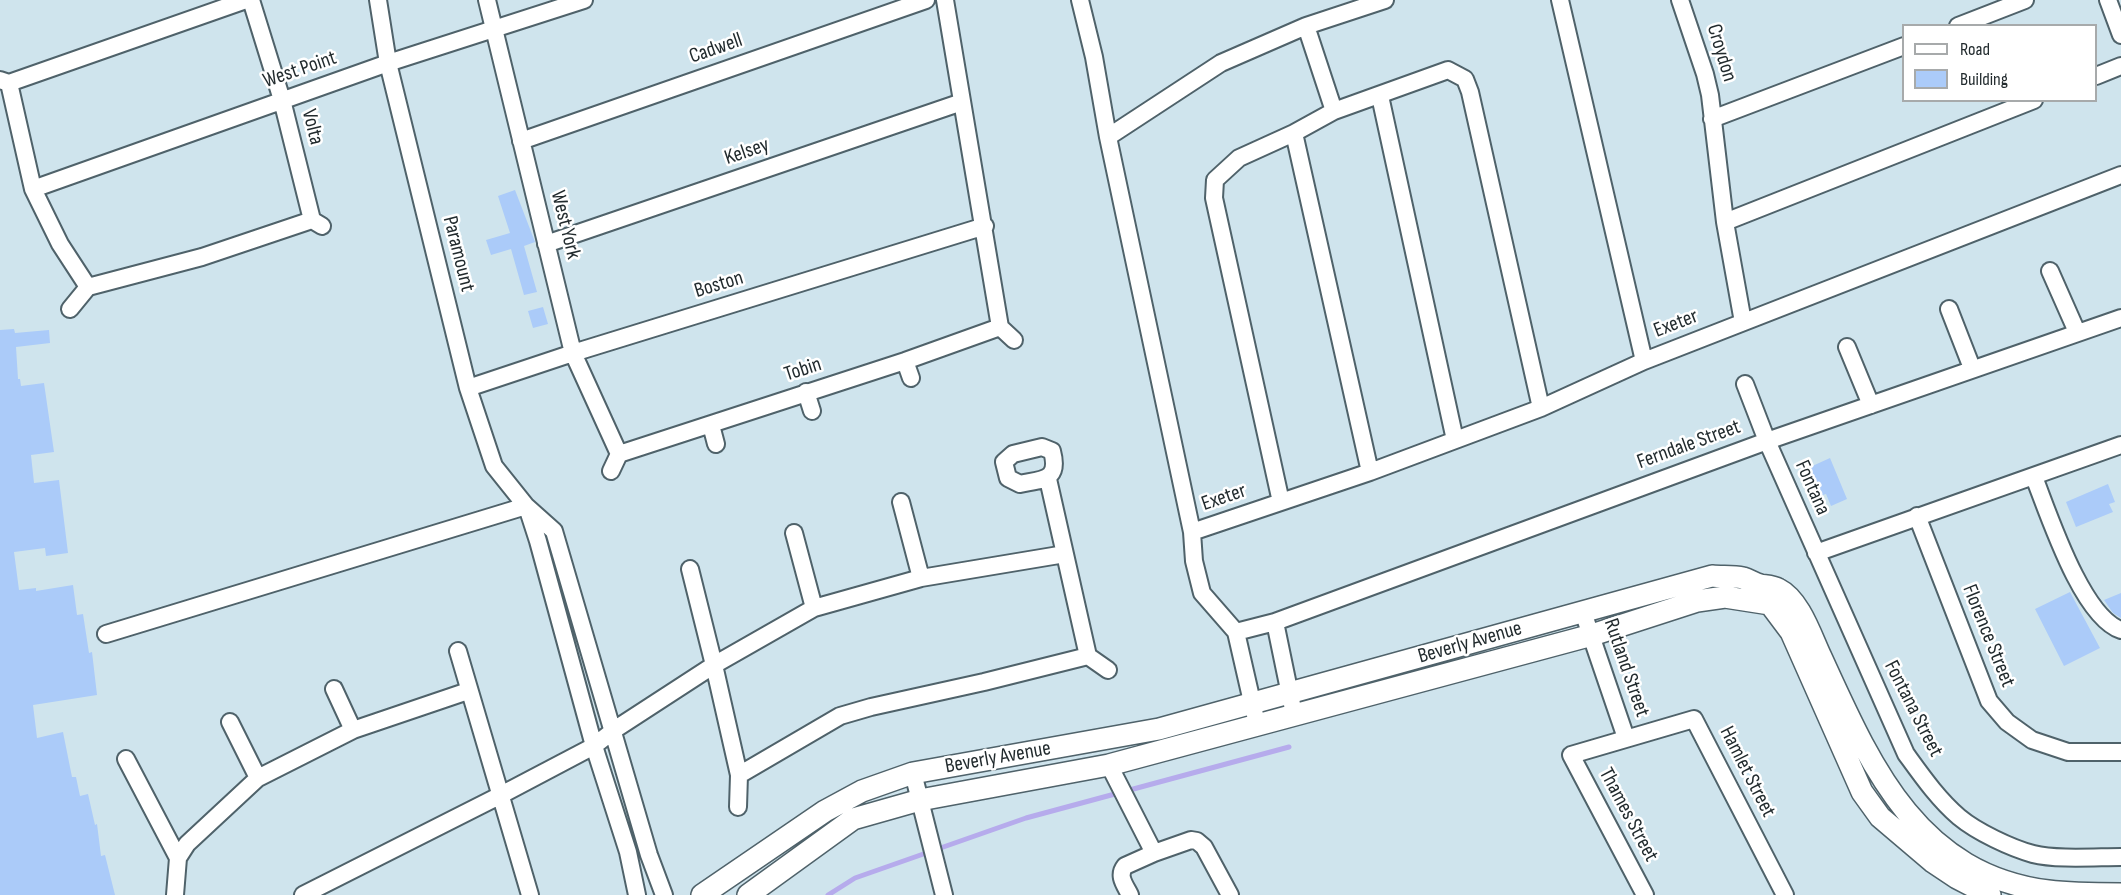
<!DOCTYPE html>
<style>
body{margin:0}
#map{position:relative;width:2121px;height:895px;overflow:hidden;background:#cfe4ed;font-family:"Sofia Sans Condensed",sans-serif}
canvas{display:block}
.legend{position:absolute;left:1902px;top:24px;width:195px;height:78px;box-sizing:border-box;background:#fff;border:2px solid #a7aaab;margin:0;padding:8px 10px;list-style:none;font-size:18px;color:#222b2e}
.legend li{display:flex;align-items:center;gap:12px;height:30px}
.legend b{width:30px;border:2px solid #a7aaab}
</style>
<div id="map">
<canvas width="2121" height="895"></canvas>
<ul class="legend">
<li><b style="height:8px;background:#fff"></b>Road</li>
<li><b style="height:16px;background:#abcbf9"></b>Building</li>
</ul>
</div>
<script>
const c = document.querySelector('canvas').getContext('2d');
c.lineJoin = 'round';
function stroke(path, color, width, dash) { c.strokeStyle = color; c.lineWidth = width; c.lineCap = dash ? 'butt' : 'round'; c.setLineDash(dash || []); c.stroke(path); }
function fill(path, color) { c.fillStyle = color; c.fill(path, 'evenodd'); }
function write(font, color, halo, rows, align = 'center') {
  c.font = font + ' "Sofia Sans Condensed",sans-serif'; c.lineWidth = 5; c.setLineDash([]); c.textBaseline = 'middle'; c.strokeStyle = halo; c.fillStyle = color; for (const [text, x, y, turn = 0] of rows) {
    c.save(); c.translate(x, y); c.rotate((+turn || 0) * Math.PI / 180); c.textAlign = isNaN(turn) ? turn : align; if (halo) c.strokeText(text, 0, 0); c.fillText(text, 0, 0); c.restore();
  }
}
stroke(new Path2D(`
 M828 895 855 878 1026 818 1289 747`), '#b6abec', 5);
fill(new Path2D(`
 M515 190 535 242 524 246 537 292 524 295 511 249 491 255 486 240 510 233 498 196Z
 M543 307 548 324 533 328 528 311Z
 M14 329 15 333 49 330 50 343 16 347 18 379H20L21 386 44 383 54 452 31 455 34 483 59 480 68 553 46 556 45 548 14 552 19 590 36 588V591L73 585 77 615 83 614 89 653 92 652 97 695 33 705 37 738 63 732 72 777H76L80 796 88 794 95 825 97 824 101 856 105 855 115 895H0V330Z
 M1830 458 1847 499 1831 506 1826 494 1819 496 1808 468Z
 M2108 484 2115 502 2109 504 2113 512 2076 527 2066 502Z
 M2070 592 2100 648 2064 666 2035 609Z
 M2121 593V618L2113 613 2104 600Z`), '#abcbf9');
const minor = new Path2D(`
 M251 0 282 100 312 220 322 226
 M378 0 388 63 468 388 494 466 526 506 554 531 649 855 664 895
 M487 0 573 353 619 454
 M945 0 1000 327 1014 340
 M1080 0 1094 57 1108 137 1192 532 1370 472 1541 408 1644 361 2121 175
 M1560 0 1644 361
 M1680 0 1705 74 1710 95 1725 222 1743 322
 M2108 0 2121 35
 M1306 26 1334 111
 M1958 26 2025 0
 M2096 76 2121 66
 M0 80 9 83 33 189 60 244 88 287 70 309
 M9 83 246 0
 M1380 96 1455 440
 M1712 119 1904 46
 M1294 133 1370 472
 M1108 137 1221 63 1306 26 1385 0
 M521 141 926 0
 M33 189 388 63 584 0
 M1725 222 2034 100
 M546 244 962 102
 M2050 271 2077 332
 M88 287 202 257 312 220
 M1949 309 1972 368
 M1847 347 1871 405
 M905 361 911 378
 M1745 384 1767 441 1906 754C1922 776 1938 799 1959 817 1977 832 2011 848 2033 854 2057 860 2096 857 2121 857
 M468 388 573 353 985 226
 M806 392 812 411
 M711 425 716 444
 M1042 447 1052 451C1060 481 1043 479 1020 484L1008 478 1004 462 1013 454Z
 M619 454 905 361 1000 327
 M611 471 619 454
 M2034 477C2049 515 2082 617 2121 630
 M1048 479 1088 656
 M901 502 921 578
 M1281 502 1214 198 1215 180 1239 158 1294 133 1334 111 1448 70 1465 79 1470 92 1541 408
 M527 507 538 541 594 746 628 852 637 895
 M1917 516 1989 701 2007 722 2032 740 2068 752H2121
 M1192 532 1194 561 1202 593 1236 632
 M794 533 814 608
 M1816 553 2121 445
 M690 569 714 665 739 775
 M1583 612 1626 738
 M1275 622 1294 714
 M106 634 526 506
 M458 651 530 895
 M334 689 353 730
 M1255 715 1236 632 1275 622 1767 441 2121 318
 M230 722 258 778
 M126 759 178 858
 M1109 765 1154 853
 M913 773 944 895
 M738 807 739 775 840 716 871 707 984 682 1088 656 1108 670
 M175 895 178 858 187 844 258 778 353 730 468 691
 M303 895 499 796 594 746 614 730 714 665 814 608 921 578 1065 554
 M1130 895C1125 885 1117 876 1125 866L1154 853 1191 840 1197 841 1204 847 1230 895
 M1645 895 1571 755 1694 719 1785 895`);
const tertiary = new Path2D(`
 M702 895 825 811 862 791 913 773 1159 729 1712 576C1722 577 1733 576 1743 578 1749 580 1754 583 1760 585 1766 586 1773 586 1778 589 1800 600 1811 636 1821 657 1870 764 1916 874 2048 891 2072 894 2097 894 2121 894
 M748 895 853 819 920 800 1109 765 1592 635 1697 601 1725 597 1770 604 1791 632 1862 792 1880 817 1933 862 1957 878 1990 895`);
stroke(minor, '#4f626a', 20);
stroke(tertiary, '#4f626a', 24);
stroke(minor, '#fff', 16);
stroke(tertiary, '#fff', 21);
write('21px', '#222b2e', '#fff', [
 ["Cadwell",716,49,-19],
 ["Croydon",1721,53,73],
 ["West Point",300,70,-19],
 ["Volta",312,127,76],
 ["Kelsey",747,152,-19],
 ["West York",565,225,76],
 ["Paramount",458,254,76],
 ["Boston",719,285,-17],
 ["Exeter",1676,324,-21],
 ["Tobin",803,370,-18],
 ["Ferndale Street",1689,445,-20],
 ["Fontana",1812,488,66],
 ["Exeter",1224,498,-19],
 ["Florence Street",1988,636,68],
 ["Beverly Avenue",1470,643,-16],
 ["Rutland Street",1626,668,71],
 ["Fontana Street",1913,709,63],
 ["Beverly Avenue",998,758,-10],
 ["Hamlet Street",1747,772,63],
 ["Thames Street",1628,815,62]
]);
</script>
